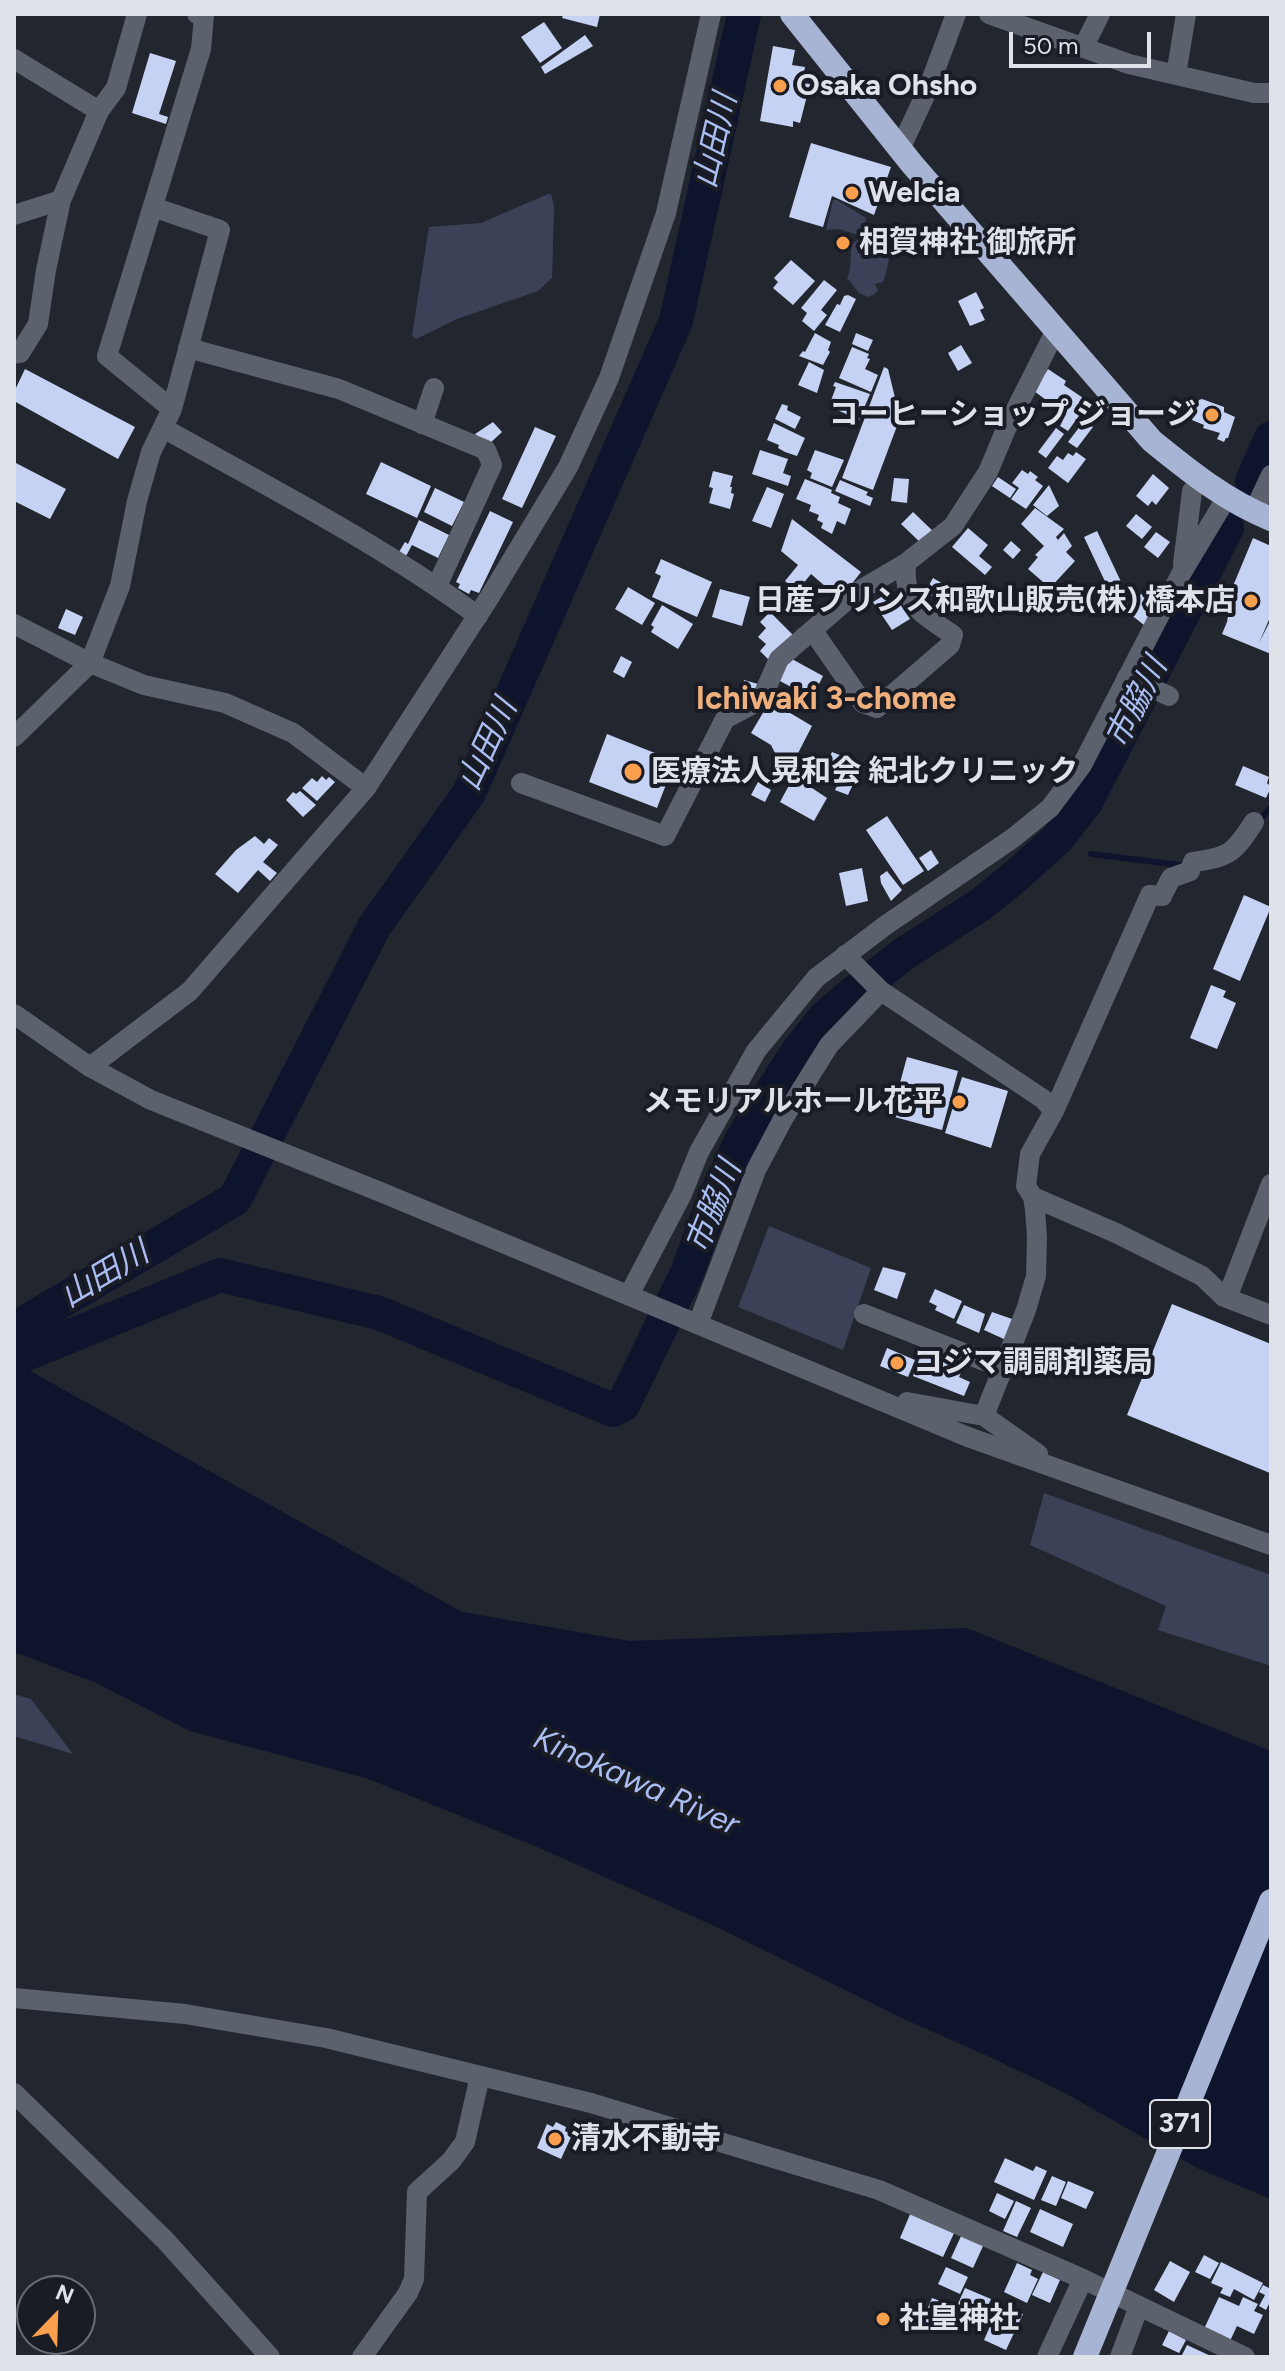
<!DOCTYPE html>
<meta charset="utf-8">
<style>
body{margin:0}
#map{position:relative;width:1285px;height:2371px;overflow:hidden;background:#22262f;font-family:Figtree,sans-serif}
canvas{display:block}
.frame{position:absolute;inset:0;border:16px solid #dfe2e8;pointer-events:none}
.north{position:absolute;left:16px;top:2275px;width:80px;height:80px;box-sizing:border-box;background:#191c25;border:2px solid #686b73;border-radius:50%;rotate:23deg;font-size:22px;font-weight:700;line-height:32px;text-align:center;color:#dfe2e8}
.north::after{content:'';display:block;margin:auto;width:28px;height:36px;background:#fa9f4e;clip-path:polygon(50% 0,100% 100%,50% 72%,0 100%)}
.scale{position:absolute;left:1009px;top:32px;width:142px;height:36px;box-sizing:border-box;border:4px solid #dfe2e8;border-top:0;padding-left:10px;font-size:24px;line-height:28px;white-space:nowrap;color:#dfe2e8;-webkit-text-stroke:6px #191c25;paint-order:stroke}
</style>
<div id="map">
<canvas width="1285" height="2371"></canvas>
<div class="frame"></div>
<div class="north">N</div>
<div class="scale">50 m</div>
</div>
<script>
const c = document.querySelector('canvas').getContext('2d');
c.lineJoin = 'round';
function fill(path, color) { c.fillStyle = color; c.fill(path, 'evenodd'); }
function stroke(path, color, width, dash) { c.strokeStyle = color; c.lineWidth = width; c.lineCap = dash ? 'butt' : 'round'; c.setLineDash(dash || []); c.stroke(path); }
function write(font, color, halo, rows, align = 'center') {
  c.font = font + ' Figtree,"Noto Sans JP",sans-serif'; c.lineWidth = 8; c.setLineDash([]); c.textBaseline = 'middle'; c.strokeStyle = halo; c.fillStyle = color; for (const [text, x, y, turn = 0] of rows) {
    c.save(); c.translate(x, y); c.rotate((+turn || 0) * Math.PI / 180); c.textAlign = isNaN(turn) ? turn : align; if (halo) c.strokeText(text, 0, 0); c.fillText(text, 0, 0); c.restore();
  }
}
fill(new Path2D(`
 M548 194H551L554 206 552 278 538 291 457 319 416 339 412 335 429 227 481 223Z
 M833 200H837L866 218 864 232 858 235 839 229 826 230Z
 M881 232C894 245 889 265 883 282L875 284 878 290 875 294 867 297 859 293 847 278C856 263 841 233 870 240Z
 M769 1226 871 1268 843 1350 738 1307Z
 M1044 1493 1271 1575V1666L1158 1630 1166 1606 1030 1545Z
 M14 1694 31 1699 73 1754 14 1736Z`), '#3b4257');
fill(new Path2D(`
 M14 1362 462 1612 630 1641 967 1628 1271 1751V2199L1197 2168 1065 2093 992 2058 904 2019 719 1928 535 1846 366 1778 190 1731 94 1682 14 1652Z`), '#0e142c');
stroke(new Path2D(`
 M1259 821 1271 807
 M1091 854 1180 865`), '#0e142c', 6);
stroke(new Path2D(`
 M1252 481 1271 438
 M14 1329 235 1199 374 927 469 793 676 321 744 14
 M14 1359 220 1275 379 1313 613 1410 623 1405 687 1273 714 1199 743 1137 798 1051 825 1017 851 995 905 953 980 905 1016 876 1057 839 1086 802 1227 528`), '#0e142c', 34);
fill(new Path2D(`
 M563 14H600L597 27 562 18Z
 M544 22 562 48 540 63 521 37Z
 M585 35 593 46 545 74 541 67Z
 M773 46 795 50 792 65 805 67 802 83 810 84 800 123 793 121V127L760 121Z
 M150 53 176 61 159 114 168 117 166 124 132 113Z
 M811 143 891 167 874 215 832 196 823 227 789 217Z
 M791 260 815 281 793 305 773 288 778 282 774 278Z
 M824 280 837 290 821 310 827 315 814 331 802 321 807 313 801 308Z
 M976 292 984 308 980 310 985 320 970 326 958 301Z
 M848 295 856 299 840 332 825 325 837 304 840 305 844 296Z
 M815 333 831 342 828 350 830 352 823 365 799 356 803 351 805 352Z
 M856 333 873 340 868 351 852 344Z
 M961 345 972 363 958 371 948 353Z
 M852 347 869 354 867 358 870 359 865 369 878 375 871 392 839 378Z
 M809 362 824 370 817 393 798 385Z
 M884 367 888 369 900 418 873 490 842 478Z
 M25 369 135 427 118 459 14 401V392Z
 M1048 369 1066 381 1064 385 1089 402 1068 431 1060 426 1063 420 1053 413 1057 408 1034 391Z
 M835 382 870 394 859 420 831 407 832 404 830 403 836 387 833 386Z
 M1202 399 1224 407V412L1235 417 1228 438H1226L1224 442 1217 439 1220 433 1203 428 1204 425 1192 420 1199 400Z
 M782 404 788 406 787 410 801 417 795 429 775 419Z
 M1084 421 1093 427 1077 448 1068 442Z
 M493 422 502 432 488 445 475 434Z
 M774 423 805 438 797 456 785 452 778 448 779 445 767 440Z
 M535 427 556 436 522 508 502 499Z
 M1056 428 1064 434 1046 458 1038 452Z
 M760 450 788 459 783 473 791 476 788 486 752 474Z
 M815 450 844 460 832 487 810 478 812 473 807 470Z
 M1076 452 1086 459 1068 483 1048 468 1057 456 1063 460 1068 453 1073 456Z
 M14 462 66 489 50 519 14 501Z
 M381 462 431 486 417 518 366 494Z
 M1022 470 1028 474 1030 471 1038 477 1035 480 1043 486 1026 509 1011 499 1019 488 1012 483Z
 M713 471 733 476 730 487H732L731 493 734 494 730 509 709 503 713 488 709 487Z
 M1153 474 1169 488 1156 505 1152 501 1148 506 1136 496Z
 M998 477 1016 489 1010 498 992 486Z
 M894 478 909 479 907 503 891 501Z
 M805 479 832 490 831 493 840 497 838 503 851 509 845 525 837 521 832 534 821 528 823 523 817 520 819 515 809 511 811 505 796 499Z
 M840 480 868 492 866 495 873 498 870 506 835 491Z
 M1049 485 1059 506 1047 516 1033 505Z
 M767 487 784 494 771 528 752 521Z
 M435 488 464 502 452 526 424 512Z
 M1035 508 1064 529 1056 537 1058 540 1064 533 1072 546 1066 552 1075 561 1050 588 1028 569 1038 557 1035 555 1044 546 1021 524Z
 M490 511 513 522 479 593 471 590 469 594 458 588 460 584 456 582Z
 M913 512 935 533 923 545 901 524Z
 M1136 514 1152 527 1142 539 1126 526Z
 M792 519 861 572 840 599 811 574 797 591 785 581 798 565 781 551Z
 M419 520 449 535 438 558 412 545 406 556 399 552 405 542 408 544Z
 M968 528 988 545 979 556 992 567 985 575 952 547Z
 M1097 531 1123 586 1110 592 1084 537Z
 M1156 532 1170 542 1158 558 1144 547Z
 M1253 538 1271 546V615L1259 643 1271 619V654L1222 634 1227 622 1233 586Z
 M1011 541 1021 550 1013 559 1003 550Z
 M661 559 712 582 697 617 652 597 661 576 655 573Z
 M933 578 957 592 949 606 925 592Z
 M628 587 655 603 642 625 615 609Z
 M720 589 750 597 742 626 712 617Z
 M891 591 910 619 892 630 873 602Z
 M1125 591 1137 600 1141 594 1158 607 1144 625 1116 603Z
 M662 605 693 624 678 649 651 632 654 627 651 625Z
 M66 609 83 617 75 635 58 628Z
 M770 612 794 636 769 660 760 651 766 644 758 637 766 628 760 622Z
 M621 656 632 662 624 678 613 672Z
 M790 658 823 676 812 698 778 680Z
 M744 680 758 684 754 693 739 702Z
 M770 701 812 726 793 763 775 753 771 745 751 733Z
 M607 734 675 761 657 808 589 782Z
 M832 752 855 761 852 769 856 770 851 781 854 782 848 795 835 790 839 782 822 775Z
 M1243 766 1269 777 1267 783 1271 787 1266 798 1235 785Z
 M322 776 326 780 329 777 335 782 317 801 302 788 312 778 317 782Z
 M794 776 827 798 814 821 780 802Z
 M758 782 771 790 765 802 751 795Z
 M300 791 316 805 303 817 286 800 293 792 296 794Z
 M887 816 924 871 903 885 866 830Z
 M255 836 264 844 269 838 278 845 263 862 277 873 270 881 258 870 238 893 215 874 236 850Z
 M931 850 939 863 928 871 919 858Z
 M862 868 868 901 846 906 839 873Z
 M887 871 902 890 891 901 881 883 880 876Z
 M1244 895 1271 907 1240 981 1213 969Z
 M1211 985 1226 991 1223 997 1236 1003 1217 1049 1190 1038Z
 M907 1057 958 1071 942 1130 891 1116Z
 M962 1077 1008 1091 991 1148 945 1133Z
 M883 1267 906 1273 897 1299 874 1290Z
 M935 1289 962 1301 954 1319 935 1310 937 1306 929 1302Z
 M1172 1304 1271 1344 1270 1473 1127 1415Z
 M964 1305 985 1314 979 1333 956 1323Z
 M992 1312 1015 1320 1006 1340 984 1330Z
 M924 1347 965 1363 959 1377 970 1382 964 1396 913 1376Z
 M887 1348 915 1360 908 1377 880 1366Z
 M556 2122 566 2127 565 2131 572 2135 561 2159 537 2148 547 2124 553 2127Z
 M1005 2158 1033 2171 1036 2166 1047 2171 1034 2200 994 2182Z
 M1052 2176 1066 2182 1056 2206 1041 2200Z
 M1068 2181 1094 2192 1086 2209 1061 2198Z
 M997 2193 1014 2201 1005 2219 989 2211Z
 M1016 2201 1031 2208 1017 2237 1003 2231Z
 M1040 2209 1073 2224 1063 2247 1030 2232Z
 M911 2212 955 2231 943 2257 900 2238Z
 M962 2234 984 2244 973 2268 951 2258Z
 M1204 2255 1219 2263 1210 2279 1195 2272Z
 M1170 2261 1190 2272 1174 2302 1154 2290Z
 M1221 2262 1263 2283 1254 2300 1234 2289 1230 2297 1220 2293 1223 2288 1211 2283Z
 M1017 2263 1032 2270 1030 2275 1038 2279 1027 2303 1004 2292Z
 M946 2267 968 2277 960 2294 938 2284Z
 M1043 2272 1060 2280 1050 2303 1032 2295Z
 M1263 2285 1271 2289V2300L1266 2310 1259 2306 1265 2295 1259 2292Z
 M965 2288 991 2299 983 2317 957 2306Z
 M1219 2297 1239 2306 1243 2297 1258 2304 1254 2311 1263 2315 1254 2334 1237 2326 1229 2343 1203 2331Z
 M932 2298 948 2304 938 2329 922 2322Z
 M1000 2304 1023 2314 1006 2350 984 2340Z
 M1169 2331 1186 2340 1179 2353 1162 2345Z
 M1187 2345 1213 2357H1181Z`), '#c6d2f4');
stroke(new Path2D(`
 M989 14 1129 64 1254 93H1271
 M1083 48 1100 14
 M14 59 99 111
 M1176 75 1186 14
 M901 147 928 89 956 14
 M153 207 220 230 172 409
 M14 215 61 200
 M188 348 339 389 486 450 492 465 437 586
 M14 354 20 353 38 324 46 270 61 200 99 111 116 88 137 14
 M422 424 434 388
 M163 428C269 487 380 544 478 616
 M1254 511 1271 475
 M1183 564 1192 491
 M14 624 90 663 144 685 225 703 293 733 366 788
 M813 631 863 703 877 708 950 645 953 635C921 613 903 606 906 563
 M1127 677 1169 696
 M14 737 90 663 120 586 137 501 151 452 172 409 107 356 201 49 204 16 197 14
 M521 783 665 836 725 719 761 700 779 659 855 593 906 563 953 526 988 472 1006 429 1056 330
 M845 955 881 991 1043 1099 1054 1111 1150 895 1162 896 1171 878 1190 871 1193 862C1230 857 1234 853 1254 822
 M14 1014 90 1067 151 1100 383 1193 968 1437 1271 1545
 M90 1067 190 991 366 788 489 598 568 467 609 378 666 213 711 14
 M1033 1197 1116 1233 1202 1276 1224 1297 1271 1315
 M629 1295 682 1194 699 1152 756 1051 816 978 886 925 1013 838 1050 808 1082 765 1182 572 1227 497
 M1227 1298 1271 1184
 M864 1314 1002 1368
 M698 1324 756 1170 783 1119 829 1045 881 991
 M907 1402 984 1416 1038 1454
 M984 1416 1026 1310 1036 1276 1037 1237 1035 1210 1033 1197 1026 1186 1030 1154 1054 1111
 M14 1998 185 2014 326 2038 591 2103 879 2190 1083 2279 1245 2357
 M14 2093 165 2240 270 2357
 M362 2357 408 2293 414 2279 417 2192 451 2161 465 2142 480 2076
 M1047 2357 1083 2279
 M1120 2357 1139 2306`), '#5c616e', 20);
stroke(new Path2D(`
 M792 14 912 164 1152 441C1189 471 1226 501 1271 519
 M1085 2357 1271 1901`), '#a8b4d4', 24);
for (const [x, y, r, color] of [
 [780,86,8,"#fa9f4e"],
 [852,193,8,"#fa9f4e"],
 [843,243,8,"#fa9f4e"],
 [1212,415,8,"#fa9f4e"],
 [1251,601,8,"#fa9f4e"],
 [633,772,10,"#fa9f4e"],
 [959,1102,8,"#fa9f4e"],
 [897,1363,8,"#fa9f4e"],
 [555,2139,8,"#fa9f4e"],
 [883,2319,8,"#fa9f4e"]
]) { const dot = new Path2D(); dot.arc(x, y, r, 0, 2 * Math.PI); c.fillStyle = color; c.fill(dot); stroke(dot, '#191c25', 3); }
for (const [x, y, w] of [
 [1180,2124,60]
]) { const box = new Path2D(); box.roundRect(x - w / 2, y - 24, w, 48, 6); c.fillStyle = '#191c25'; c.fill(box); stroke(box, '#dfe2e8', 2); }
write('bold 28px', '#dfe2e8', null, [
 ["371",1180,2124]
]);
write('bold 30px', '#dfe2e8', '#191c25', [
 ["Osaka Ohsho",796,86],
 ["Welcia",868,193],
 ["相賀神社 御旅所",859,243],
 ["コーヒーショップ ジョージ",1196,415,"right"],
 ["日産プリンス和歌山販売(株) 橋本店",1235,601,"right"],
 ["医療法人晃和会 紀北クリニック",651,772],
 ["メモリアルホール花平",943,1102,"right"],
 ["コジマ調調剤薬局",913,1363],
 ["清水不動寺",571,2139],
 ["社皇神社",899,2319]
], 'left');
write('italic 32px', '#aabdf2', '#191c25', [
 ["山田川",716,141,-77],
 ["市脇川",1137,703,-63],
 ["山田川",488,745,-65],
 ["市脇川",714,1207,-68],
 ["山田川",105,1275,-31],
 ["Kinokawa River",636,1782,24]
]);
write('bold 32px', '#efb07d', '#191c25', [
 ["Ichiwaki 3-chome",826,700]
]);
</script>
